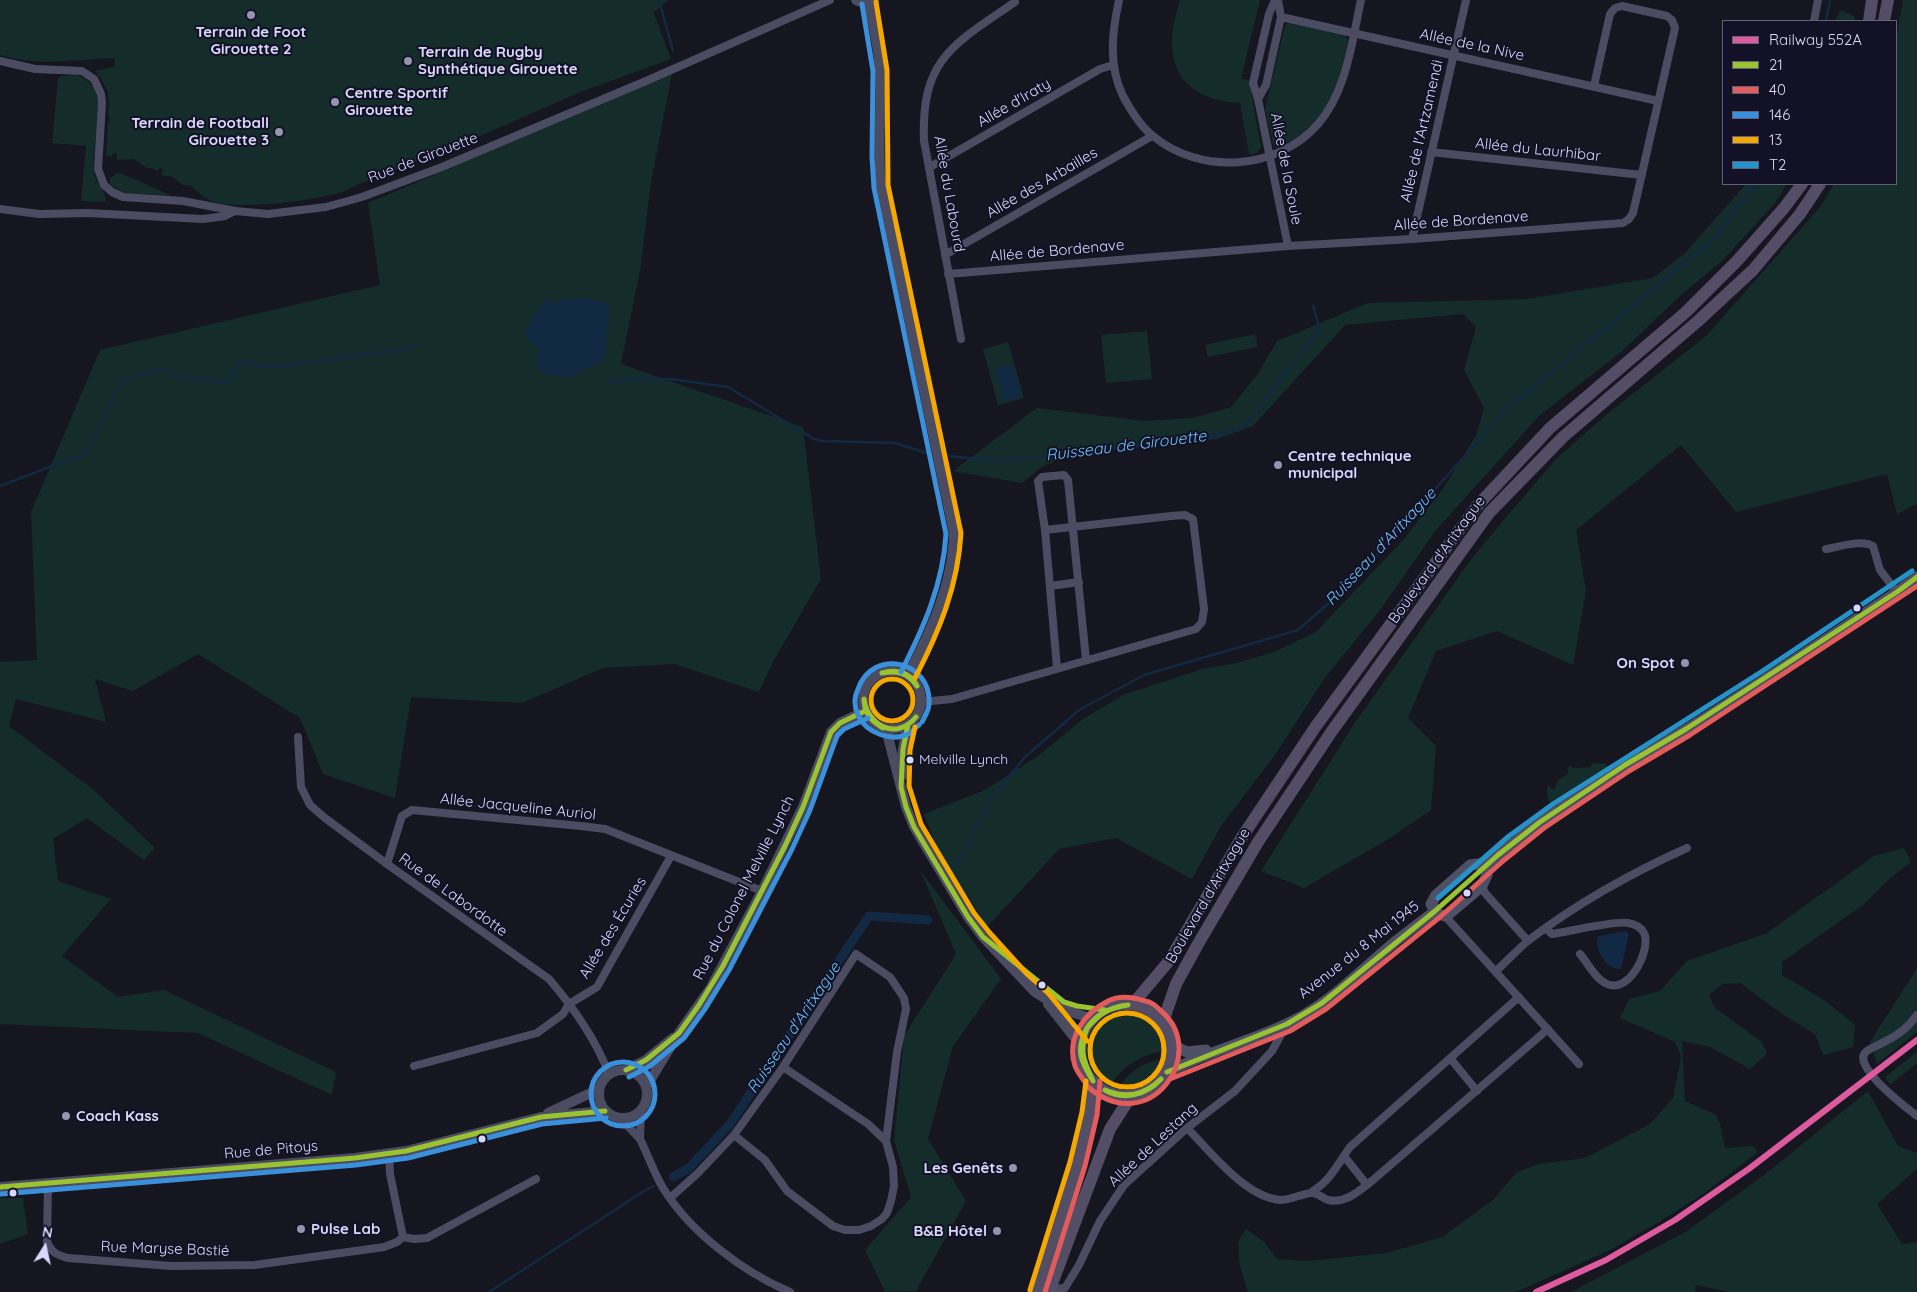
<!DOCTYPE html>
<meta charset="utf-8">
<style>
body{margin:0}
#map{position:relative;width:1917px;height:1292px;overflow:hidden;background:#161620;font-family:Quicksand,sans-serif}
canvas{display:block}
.legend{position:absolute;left:1722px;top:20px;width:175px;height:165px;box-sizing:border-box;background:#131125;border:1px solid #62617b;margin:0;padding:6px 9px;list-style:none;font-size:15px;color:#d9d8fc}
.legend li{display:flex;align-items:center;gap:10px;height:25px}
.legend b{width:25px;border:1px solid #62617b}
.north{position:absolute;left:20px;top:1222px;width:50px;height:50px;-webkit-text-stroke:4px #131125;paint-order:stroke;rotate:10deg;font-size:14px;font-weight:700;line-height:20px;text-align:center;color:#d9d8fc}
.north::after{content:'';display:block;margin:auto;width:18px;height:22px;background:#d9d8fc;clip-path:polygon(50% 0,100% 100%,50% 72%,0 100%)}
</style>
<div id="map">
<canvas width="1917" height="1292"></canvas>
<ul class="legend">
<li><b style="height:6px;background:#de5a9f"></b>Railway 552A</li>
<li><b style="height:6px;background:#9ac331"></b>21</li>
<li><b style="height:6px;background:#e45b5b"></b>40</li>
<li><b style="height:6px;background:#3a90db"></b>146</li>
<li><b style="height:6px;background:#f5a900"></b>13</li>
<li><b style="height:6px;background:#2692ca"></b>T2</li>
</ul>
<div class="north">N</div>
</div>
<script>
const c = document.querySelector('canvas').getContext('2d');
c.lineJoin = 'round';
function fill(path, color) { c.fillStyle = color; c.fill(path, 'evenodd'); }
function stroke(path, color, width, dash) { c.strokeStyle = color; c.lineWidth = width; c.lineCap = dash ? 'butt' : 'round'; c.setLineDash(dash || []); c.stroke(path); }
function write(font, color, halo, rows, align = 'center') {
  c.font = font + ' Quicksand,sans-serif'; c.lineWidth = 4; c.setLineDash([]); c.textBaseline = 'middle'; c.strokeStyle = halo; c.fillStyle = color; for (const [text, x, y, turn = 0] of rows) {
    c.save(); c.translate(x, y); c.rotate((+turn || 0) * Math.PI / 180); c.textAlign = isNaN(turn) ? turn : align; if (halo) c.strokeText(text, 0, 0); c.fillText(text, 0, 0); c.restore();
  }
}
fill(new Path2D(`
 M0 0H668L656 11H653L671 59 583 91 480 136 357 185C352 187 347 190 343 192 317 200 235 211 211 201 203 197 196 190 189 185H183L171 176H165L161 174 163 170 160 168 157 171 152 168H147L134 159 117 160V154L113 153 112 157 106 156 108 122H110V117L108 116C110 92 109 90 95 71L114 67 115 58C76 59 38 67 0 55Z
 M1180 0H1260L1241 79 1249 80 1261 147 1257 153 1249 155 1240 103C1200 101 1170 83 1172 38 1172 25 1177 12 1180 0Z
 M1903 0H1917V504L1897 514 1887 474 1736 512 1681 445 1576 530 1586 591 1573 665 1497 631 1436 651 1408 718 1436 746 1431 810 1390 838 1304 888 1261 871 1354 724 1472 558 1513 509 1557 458 1607 414 1706 336 1821 206 1834 184H1896V39Z
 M1841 10 1854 16 1855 21H1835Z
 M1289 23 1345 35 1348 40C1345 57 1342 76 1335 92 1323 115 1301 139 1276 148L1273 144 1265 109 1285 25Z
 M672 74 651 182 640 271 621 364 803 427 821 579 773 662 759 692 675 664 603 668 522 703 411 697 395 798 323 774 300 718 198 654 133 691 95 679 106 722 16 699 9 726 95 791 155 848 144 860 87 818 53 839 58 881 111 899 62 956 118 997 164 990 336 1072 332 1095 198 1033 0 1024V662L37 660 31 512 100 350 380 285 368 203Z
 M75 75C116 84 90 144 94 173 96 184 106 190 106 202L81 201 86 146 52 143 58 79 61 76Z
 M118 173 125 175 172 196 124 193 110 185V178Z
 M1746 184H1787L1775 203 1723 260 1682 294 1621 352 1539 416 1436 530 1380 610 1324 679 1277 752 1221 826 1192 879 1116 838 1059 849 987 927 936 846 924 814 985 790 1038 756 1083 719 1123 695 1202 669 1237 663 1274 652 1316 632 1404 539 1442 490 1476 436 1484 408 1464 370 1476 327 1463 314 1345 325 1253 426 1217 439 1076 454 1043 466 1022 483 953 471 1037 408 1145 421 1193 418 1231 407 1257 375 1277 341 1368 303 1527 299 1653 278 1685 253Z
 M1147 331 1152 379 1106 383 1101 335Z
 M1255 334 1258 347 1208 357 1205 345Z
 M1008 342 1024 398 998 405 983 349Z
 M1593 763 1606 764 1607 766 1606 770 1555 804 1549 802 1547 793 1548 785 1554 790 1559 779 1568 774V767L1571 766 1573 768 1590 767Z
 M1904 848 1911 862 1889 879 1863 905 1782 962V975L1827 1002 1855 1025 1853 1047 1823 1055 1815 1034 1782 1014 1740 983 1723 984 1709 995 1715 1008 1762 1042 1767 1054 1750 1069 1710 1047 1682 1041 1685 1101 1715 1114 1720 1124 1725 1148 1753 1146 1758 1152 1706 1192 1659 1222 1610 1250 1516 1292H1248L1239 1262 1238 1242 1246 1229 1264 1242 1277 1259 1309 1261 1387 1253 1442 1237 1492 1201 1517 1172 1539 1164 1585 1158 1650 1124 1673 1098 1681 1057 1675 1042 1620 1018 1629 999 1660 991 1687 961 1767 933 1874 856Z
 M920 870 1001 979 953 1046 928 1139 966 1201 916 1291 885 1292 865 1250 911 1197 894 1140 904 1036 956 954Z
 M1917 968V1032L1877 1064 1870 1042Z
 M1124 1010 1136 1011 1148 1017C1153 1029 1165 1038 1165 1051 1141 1054 1123 1066 1110 1086 1073 1061 1081 1019 1124 1010Z
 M1917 1052V1063L1890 1085 1885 1077Z
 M1164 1059C1156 1081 1140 1090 1118 1089 1128 1071 1143 1062 1164 1059Z
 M1868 1091 1898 1146 1917 1153V1169L1877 1204 1902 1244 1917 1242V1292H1730L1696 1285 1695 1292H1571L1687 1231 1764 1175Z
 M0 1198H23L28 1234 0 1244Z`), '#142c2a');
fill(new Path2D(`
 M563 299C579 299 594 298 608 304 610 310 605 357 602 362L583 370 568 378 546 374 536 365 539 349 525 336C529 324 537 306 548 300L559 303Z
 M1012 364 1021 396 1005 401 996 369Z
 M1627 931 1629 934 1621 969C1606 970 1594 949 1598 936Z`), '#122944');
stroke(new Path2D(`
 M659 0 673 51
 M1826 21 1830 0
 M609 382 634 379H671L728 387 814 439 823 441 895 443 926 453
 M949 456 994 461 1205 439 1245 426 1320 329 1313 306
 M0 486 86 453 121 381 164 368 170 375 227 382 239 362 272 367 406 349 418 344
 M956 867 989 801 1025 757 1079 710 1144 675 1298 630 1347 587 1508 408 1713 240 1756 184
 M489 1292 644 1191 654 1186`), '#122944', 2.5);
stroke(new Path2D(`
 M673 1177 689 1168 730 1124 869 916 928 920`), '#122944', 9);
stroke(new Path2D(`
 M1119 0C1112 33 1108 65 1123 96 1130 109 1141 127 1153 136 1200 175 1277 171 1318 124 1347 91 1352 41 1361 0
 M1275 0 1269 14 1253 83 1258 99 1288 246
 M1281 17 1658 101
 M1814 21 1818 0
 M0 61 35 69 82 71 94 79 101 94 102 103 98 169 104 185 112 192 123 197 183 201 235 211 268 214 326 207 362 197 442 167 646 81 830 0
 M1258 99 1266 85 1281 17 1278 0
 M1431 152 1642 175
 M930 167 1100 69 1113 65
 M0 209 39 214 88 213 203 219 225 216 235 211
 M1412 239 1466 0
 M945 255 1152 136
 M948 274 1288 246 1412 239 1623 223 1629 219 1633 213 1675 28 1672 20 1667 16 1622 6 1615 8 1610 14 1594 86
 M961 339 924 141C921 58 953 45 1015 2
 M1826 549C1839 547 1861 539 1873 546L1880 570 1897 592
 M1050 586 1079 582
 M1057 668 1045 530 1038 481 1042 477 1064 475 1068 480 1086 660
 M922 702 952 699 1196 629 1202 622 1204 609 1193 519 1185 515 1171 516 1045 530
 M298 737 301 787 310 805 325 818 387 864 549 979C573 1007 596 1040 609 1074
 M387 864 402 816 412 810 581 826 605 829 762 891
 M1482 886 1485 893 1528 941
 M1445 916 1579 1064
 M1545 928 1552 934C1567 932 1616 920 1628 923 1634 924 1641 927 1644 933 1652 949 1627 1001 1602 981 1593 975 1587 962 1580 954
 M1496 971C1507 961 1518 949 1529 940 1579 902 1629 874 1687 848
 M569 1004 597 987 671 856
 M1917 1015C1909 1027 1897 1036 1884 1042 1879 1045 1872 1047 1867 1051 1848 1064 1907 1108 1917 1116
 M1450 1058 1477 1091
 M414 1066 537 1033 563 1014 569 1004
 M783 1067 868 1124 886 1141
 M620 1118 640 1139 641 1110
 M1187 1128C1211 1152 1245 1197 1280 1200 1291 1200 1301 1194 1311 1193 1317 1192 1322 1198 1328 1200 1346 1204 1360 1190 1373 1180L1548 1029
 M640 1139C648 1155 654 1173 663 1188 690 1232 743 1272 790 1292
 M1344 1156 1367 1185
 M48 1183 47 1242C52 1253 57 1255 68 1258L171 1266 255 1265 384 1247 397 1242 403 1237 390 1174 389 1154
 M1312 1192C1331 1180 1337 1165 1350 1147L1519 997
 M670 1198 697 1174 734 1135 783 1067 856 954 890 977 904 998 906 1009 897 1052 886 1141 893 1167 894 1186 891 1201 887 1213 882 1219 871 1226 859 1230H845L833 1226 787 1191 765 1160 734 1135
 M403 1237 414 1239 427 1238 536 1179
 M1050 1289 1065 1288 1079 1265 1100 1221 1124 1185 1187 1128 1235 1091 1272 1051 1287 1024`), '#4b4c61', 8);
stroke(new Path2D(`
 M856 0 864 3 874 1
 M869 3C873 25 879 48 880 71 882 109 877 147 881 186L954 533C953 583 931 632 908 675
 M863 700a29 29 0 1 1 58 0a29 29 0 1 1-58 0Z
 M886 729 906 807 914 827 968 917 983 937 1035 992 1062 1009 1093 1019
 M902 776 903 749 908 725
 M1048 1004 1081 1046
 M599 1094a24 24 0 1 1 48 0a24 24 0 1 1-48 0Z
 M626 1070 646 1060 673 1038
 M646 1087 679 1033 710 989 762 891 803 807 831 732 840 723 865 711
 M548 1113 599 1089
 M0 1187 355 1158 406 1151 541 1117 605 1111`), '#4b4c61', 10);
stroke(new Path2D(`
 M1478 864 1484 867 1487 875 1482 886 1449 914 1445 916 1438 914 1431 904 1436 895 1470 865Z
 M1484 867C1546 813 1617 772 1687 729 1758 685 1827 638 1897 592L1917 577
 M1172 1045 1187 1052 1206 1050
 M1167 1072C1211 1050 1261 1039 1304 1015 1338 995 1366 966 1396 941 1409 931 1422 921 1435 911`), '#4e5066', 11);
stroke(new Path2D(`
 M1869 21 1872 0
 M1884 21 1888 0
 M1080 1050a46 46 0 1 1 92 0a46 46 0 1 1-92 0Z
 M1134 1005 1137 999 1169 961 1242 837 1316 726 1477 506 1550 428 1686 312 1737 261 1784 208 1802 184
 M1163 1022 1176 984 1198 944 1258 842 1332 731 1489 513 1563 437 1698 321 1753 270 1800 214 1820 184
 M1037 1292C1053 1244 1070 1195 1082 1145 1087 1124 1093 1104 1093 1081
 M1049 1292 1110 1129 1131 1096`), '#534d65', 12);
stroke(new Path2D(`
 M882 673C896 669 910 672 917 686
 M882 673C897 670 908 673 917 686
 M864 699C868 726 896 741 916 717
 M864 699C864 713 871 721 883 728
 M908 725 903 749 901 787 906 807 914 827 968 917 983 937 1064 1002 1077 1006 1105 1010
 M1087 1028C1079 1051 1083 1060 1093 1081
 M1087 1028C1075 1050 1081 1062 1093 1081
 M1087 1028C1097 1013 1111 1007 1128 1005
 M1087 1028C1100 1013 1108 1008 1128 1005
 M626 1070 646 1060 679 1033 699 1005 723 966 785 846 803 807 831 732 840 723 865 711
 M1167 1072 1287 1024 1322 1003 1435 911 1498 855 1540 822 1625 765 1686 729 1897 592 1917 577
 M1105 1090C1127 1099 1144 1095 1161 1079
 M1105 1090C1124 1101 1146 1095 1161 1079
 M0 1187 355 1158 406 1151 541 1117 605 1111`), '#9ac331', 5);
stroke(new Path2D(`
 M1170 1079 1290 1031 1326 1009 1440 917 1503 861 1544 828 1629 771 1690 735 1917 586
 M1087 1085C1083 1079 1077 1072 1075 1066 1066 1038 1084 1013 1108 1001 1120 995 1133 997 1145 1001 1152 1002 1156 1006 1161 1011 1210 1052 1150 1140 1088 1087
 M1045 1292 1085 1166 1097 1115 1100 1081`), '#e45b5b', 5);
stroke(new Path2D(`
 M862 4 873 71 872 157 874 188 946 534C943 584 924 627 901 672
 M919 725C916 727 913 731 910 733 892 743 866 733 858 715 854 706 854 697 858 689 873 647 932 661 929 704 929 710 925 716 922 722
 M591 1094a32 32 0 1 1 64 0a32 32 0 1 1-64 0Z
 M629 1077 650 1066 684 1038 705 1009 729 970 792 849 810 810 837 736 844 729 868 718
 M1 1194 356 1165 408 1158 542 1124 606 1118`), '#3a90db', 5);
stroke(new Path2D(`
 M876 2 887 70 888 185 961 533C958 586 939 632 915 678
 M871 700a21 21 0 1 1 42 0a21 21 0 1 1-42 0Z
 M915 727 910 750 909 786 921 824 974 913 989 932 1027 974 1049 994 1087 1041
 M1090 1050a37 37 0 1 1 74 0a37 37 0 1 1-74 0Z
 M1030 1290 1070 1162 1082 1112 1086 1081`), '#f5a900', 5);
stroke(new Path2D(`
 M1438 898 1509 836 1553 804 1761 672 1912 571`), '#2692ca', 5);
stroke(new Path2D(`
 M1536 1292 1606 1260 1675 1220 1750 1168 1917 1040`), '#de5a9f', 6);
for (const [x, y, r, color] of [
 [251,15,5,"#9594af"],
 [408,61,5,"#9594af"],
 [335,102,5,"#9594af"],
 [279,132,5,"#9594af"],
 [1278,465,5,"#9594af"],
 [1857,608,4.5,"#d9d8fc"],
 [1685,663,5,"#9594af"],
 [910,760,4.5,"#d9d8fc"],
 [1467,893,4.5,"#d9d8fc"],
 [1042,985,4.5,"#d9d8fc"],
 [66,1116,5,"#9594af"],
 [482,1139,4.5,"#d9d8fc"],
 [1013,1168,5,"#9594af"],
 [13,1193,4.5,"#d9d8fc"],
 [301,1229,5,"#9594af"],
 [997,1231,5,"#9594af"]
]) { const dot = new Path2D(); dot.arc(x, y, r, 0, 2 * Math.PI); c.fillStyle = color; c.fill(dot); stroke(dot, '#131125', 2); }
write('14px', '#d9d8fc', '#131125', [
 ["Melville Lynch",919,760]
], 'left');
write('bold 15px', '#d9d8fc', '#131125', [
 ["Terrain de Foot",251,32,"center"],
 ["Girouette 2",251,49,"center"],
 ["Terrain de Rugby",418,52],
 ["Synthétique Girouette",418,69],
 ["Centre Sportif",345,93],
 ["Girouette",345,110],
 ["Terrain de Football",269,123,"right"],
 ["Girouette 3",269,140,"right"],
 ["Centre technique",1288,456],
 ["municipal",1288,473],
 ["On Spot",1675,663,"right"],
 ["Coach Kass",76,1116],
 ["Les Genêts",1003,1168,"right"],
 ["Pulse Lab",311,1229],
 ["B&B Hôtel",987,1231,"right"]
], 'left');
write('15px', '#d9d8fc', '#131125', [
 ["Allée de la Nive",1472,45,12],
 ["Allée d'Iraty",1014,103,-30],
 ["Allée de l'Artzamendi",1422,131,-77],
 ["Allée du Laurhibar",1538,150,6],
 ["Rue de Girouette",423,158,-21],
 ["Allée de la Soule",1286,169,79],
 ["Allée des Arbailles",1042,183,-30],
 ["Allée du Labourd",949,194,80],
 ["Allée de Bordenave",1461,221,-4],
 ["Allée de Bordenave",1057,251,-5],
 ["Boulevard d'Aritxague",1437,560,-54],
 ["Allée Jacqueline Auriol",518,807,6],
 ["Rue du Colonel Melville Lynch",744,888,-63],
 ["Rue de Labordotte",453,895,36],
 ["Boulevard d'Aritxague",1208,896,-60],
 ["Allée des Écuries",613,928,-59],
 ["Avenue du 8 Mai 1945",1359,950,-38],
 ["Allée de Lestang",1153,1145,-43],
 ["Rue de Pitoys",271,1150,-5],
 ["Rue Maryse Bastié",165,1249,2]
]);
write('italic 16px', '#6dc1f5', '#131125', [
 ["Ruisseau de Girouette",1126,446,-7],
 ["Ruisseau d'Aritxague",1381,547,-47],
 ["Ruisseau d'Aritxague",794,1028,-56]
]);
</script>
